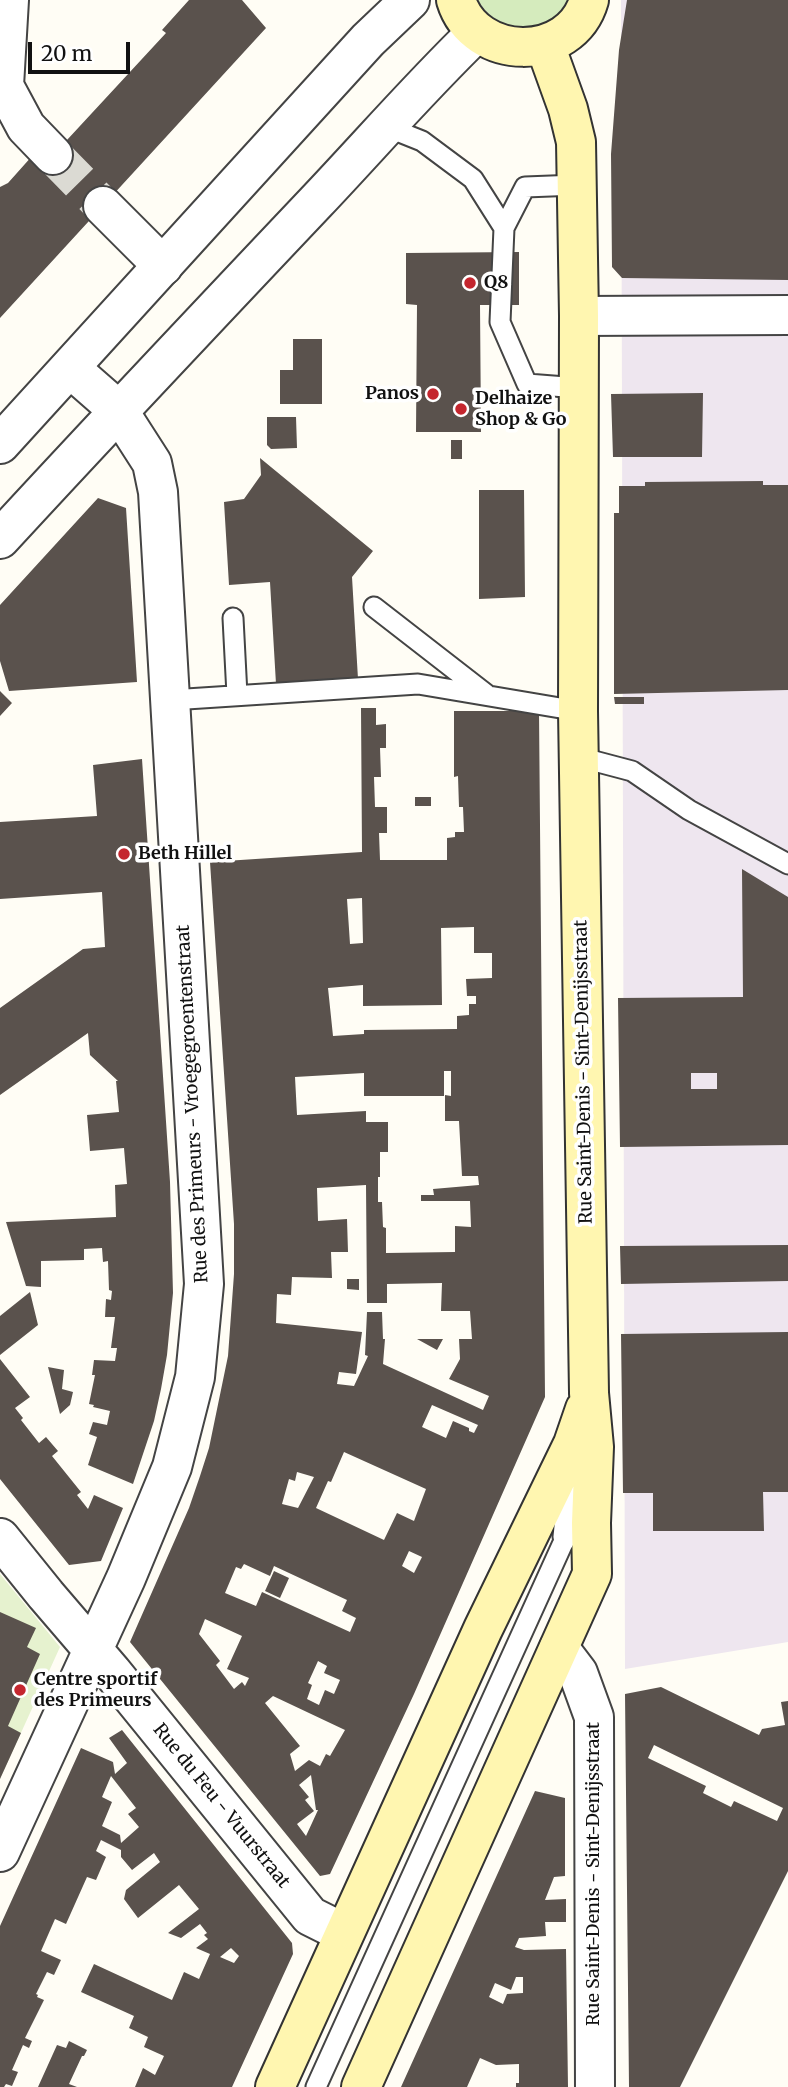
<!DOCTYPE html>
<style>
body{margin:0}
#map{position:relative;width:788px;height:2087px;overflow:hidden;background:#fffdf5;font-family:Merriweather,serif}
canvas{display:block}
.scale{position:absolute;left:28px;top:42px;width:102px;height:32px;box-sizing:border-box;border:4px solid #111;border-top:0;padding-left:9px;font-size:21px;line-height:24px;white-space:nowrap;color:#111;-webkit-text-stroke:5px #fff;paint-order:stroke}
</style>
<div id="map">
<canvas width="788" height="2087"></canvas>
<div class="scale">20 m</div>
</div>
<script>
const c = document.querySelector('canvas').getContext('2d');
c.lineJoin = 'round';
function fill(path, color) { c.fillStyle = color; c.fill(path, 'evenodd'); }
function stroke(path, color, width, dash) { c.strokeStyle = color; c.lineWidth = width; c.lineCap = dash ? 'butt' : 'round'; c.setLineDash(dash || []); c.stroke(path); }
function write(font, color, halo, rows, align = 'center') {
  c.font = font + ' Merriweather,serif'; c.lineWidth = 7; c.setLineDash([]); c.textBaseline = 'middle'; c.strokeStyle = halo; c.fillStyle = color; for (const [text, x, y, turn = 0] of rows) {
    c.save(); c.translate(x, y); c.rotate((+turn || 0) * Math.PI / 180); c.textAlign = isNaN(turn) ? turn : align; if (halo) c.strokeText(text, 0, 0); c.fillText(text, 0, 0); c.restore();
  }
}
fill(new Path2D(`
 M621 0H788V1642L625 1669Z`), '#eee6ef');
fill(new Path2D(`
 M478 0H568C547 38 499 37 478 0Z`), '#d5ebbd');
fill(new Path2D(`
 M0 1574 60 1647 0 1779Z`), '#e6f2cf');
fill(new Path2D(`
 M189 0H242L266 28 0 318V187L8 183 33 155 42 167 166 33 162 30Z
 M627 0H788V280L622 278 612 267 611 154 619 50Z
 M519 252V305H480L481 432H416L417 305 406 304V253Z
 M293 339H322V404H280V370H293Z
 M703 393 702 457H613L611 394Z
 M267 417H296L297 448 271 449 267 445Z
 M451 440H462V459H451Z
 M260 458 373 551 352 577 358 679 276 684 270 582 229 585 224 502 244 499 261 475Z
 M763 481V485H788V690L614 694V513H619V486H645V482Z
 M479 490H524L525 597 479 599Z
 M98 498 126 508 137 682 9 691 0 661V605Z
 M0 691 12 703 0 716Z
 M614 697H644V704H615Z
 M361 708H376V725L386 724V748H380L381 777H374L375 807H387V833H379L380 860H447V838L455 837V832H464L463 807H459L458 776 454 777V711H539L545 1397 414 1694 330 1874 320 1876 130 1642 189 1508 200 1476 209 1448 228 1356 234 1274V1224L210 862 362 852ZM362 898 363 943 350 944 347 899ZM474 927V953H492V978L466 979 467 996H476V1004H469V1015L457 1016V1029L364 1030V1034L333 1036 328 988 363 985V1006L442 1005 441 928ZM444 1071H451V1096L445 1095V1121H459L462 1176H478L479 1185 433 1189 434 1195H421V1201H470L471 1227 455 1226V1252L386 1253V1228L383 1227 382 1202H378V1177H380V1152H388V1122H366V1111L297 1115 295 1077 364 1073V1096H444ZM366 1185 367 1303H387V1284L442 1283 441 1311H470L472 1339H459L460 1359 449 1379 489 1396 483 1410 383 1364 385 1339H383L382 1312H367L365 1355 368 1356 354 1386 337 1384 339 1372 356 1374 362 1332 276 1323 277 1294 291 1295 292 1277 332 1278 331 1252H348L347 1219 318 1221 317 1188ZM432 1405 478 1425 474 1433 469 1431V1428L453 1421 446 1438 422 1427ZM344 1452 426 1489 414 1521 397 1513 384 1540 316 1508 328 1481 331 1482ZM297 1472 314 1477 298 1508 282 1504 289 1479 295 1481ZM409 1551 422 1557 414 1573 402 1566ZM244 1564 270 1576 274 1566 347 1600 342 1611 356 1618 350 1632 262 1592 256 1606 225 1593 236 1567 241 1569ZM205 1619 242 1636 227 1669 249 1678 245 1686 242 1682 234 1689 216 1665 220 1661 199 1634ZM318 1661 327 1666 324 1673 340 1680 334 1694 325 1690 319 1705 307 1699 312 1685 308 1683ZM273 1696 345 1730 330 1756 326 1754 320 1766 309 1760 295 1771 290 1754 300 1746 265 1703ZM311 1775 316 1810H318L306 1836 297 1824 314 1811 305 1800 309 1797 299 1785Z
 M142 759 170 1182 173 1293 167 1355 161 1389 154 1421 133 1484 88 1465 97 1437 89 1434 93 1422 107 1425 110 1411 93 1407 94 1405 89 1404 95 1375H92L94 1360 115 1361 117 1348H111L115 1317H105L106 1299 111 1300 112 1291 109 1290 108 1261 103 1262 102 1248 84 1249V1260L41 1261V1287L26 1286 6 1222 116 1217 115 1185 127 1184 124 1148 90 1151 87 1115 119 1112 116 1081H118L90 1055 88 1033 0 1095V1008L83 949 105 947 102 892 0 899V822L97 816 93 765Z
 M415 797H431V806H415Z
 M742 869 788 897V1145L620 1147 618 998 743 997ZM691 1073H717V1089H691Z
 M788 1245V1281L621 1284 620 1246Z
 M347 1279H359V1290L347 1289Z
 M30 1292 38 1325 0 1355V1316Z
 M788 1332V1492H763L764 1531H653V1493H623L621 1334Z
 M417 1339H443L437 1350Z
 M0 1359 30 1397 15 1408 23 1418 21 1420 39 1443 46 1437 58 1451 52 1456 81 1492 77 1495 88 1509 94 1495 123 1508 101 1561 69 1565 0 1479Z
 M48 1367 64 1370 62 1389 73 1392 70 1405 60 1414Z
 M274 1571 289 1578 280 1598 265 1591Z
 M0 1612 36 1628 27 1647 40 1654 8 1726 21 1733 0 1779Z
 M661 1687 759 1735 762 1729 785 1725 781 1702 788 1701V1871L680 2087H629L625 1694ZM654 1745 783 1808 777 1821 734 1801 731 1807 703 1793 706 1786 648 1758Z
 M122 1730 292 1943 293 1954 232 2087H135L143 2068 155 2075 164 2056 144 2047 148 2037 129 2028 134 2016 81 1992 94 1964 172 2000 184 1972 199 1979 210 1954 196 1948 208 1939 204 1935 207 1933 200 1924 181 1938 168 1933 199 1909 179 1885 138 1918 124 1899 126 1890 160 1862 154 1853 132 1870 121 1857V1850L101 1840 96 1851 106 1857 96 1880 87 1877 66 1924 55 1919 41 1951 61 1960 54 1975 47 1972 36 1994 38 1995 37 1997 44 2000 25 2038 32 2041 29 2048 23 2045 12 2070 18 2072 12 2086 6 2084 4 2087H0V1926L81 1748 113 1762 115 1774 127 1763 109 1738ZM111 1776 136 1808 128 1814 139 1827 121 1843 120 1835 102 1826 112 1802 102 1797ZM231 1948 239 1956 234 1963 220 1957Z
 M535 1791 565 1798V1876L554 1877 545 1900 566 1899V1922H545L546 1936 519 1938 515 1947 524 1950 566 1949 568 2087H516V2083H519V2064L496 2065 480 2058 467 2087H401ZM516 1977H523V1993L507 1994 503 2004 489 1997 495 1983 511 1990Z
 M69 2041 87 2050 84 2056H82L69 2084 77 2087H38L57 2045 66 2048Z`), '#5a524d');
stroke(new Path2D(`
 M53 155 103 206`), '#dbdad3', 38, [38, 19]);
const service = new Path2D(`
 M387 127 422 141 473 179 504 228
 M577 185 525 187 504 228 500 322 527 384 579 388
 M374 607 486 694
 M233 618 237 695
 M171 700 418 684 578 711
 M579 757 632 771 689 810 788 864
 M563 1537 569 1477
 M316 2087 562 1545 584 1507`);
const minor = new Path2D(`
 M9 0 4 86 26 127 53 155
 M103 206 163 266
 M579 316 788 315
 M0 1538 46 1595 112 1672 310 1916 344 1933
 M0 1852 126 1578 172 1467 195 1377 204 1284 158 492 152 463 118 410 70 368`);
const tertiary = new Path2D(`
 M0 444 368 40 410 0
 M0 539C104 426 210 314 316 202 370 145 421 86 477 32
 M559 1648 578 1673 594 1717 595 2087`);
const secondary = new Path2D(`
 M456 0C475 62 571 63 589 0
 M275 2087 483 1629 573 1444 585 1409
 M361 2087 592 1574 591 1523 594 1447 589 1393 578 711 579 316 576 142 568 109 545 45`);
stroke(service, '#444', 23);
stroke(minor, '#444', 42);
stroke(tertiary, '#444', 42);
stroke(secondary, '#333', 42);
stroke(service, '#fff', 19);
stroke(minor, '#fff', 38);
stroke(tertiary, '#fff', 38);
stroke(secondary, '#fff6b0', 38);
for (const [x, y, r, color] of [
 [470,283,7,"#c4262e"],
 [433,394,7,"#c4262e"],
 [461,409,7,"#c4262e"],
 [124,854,7,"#c4262e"],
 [20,1690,7,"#c4262e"]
]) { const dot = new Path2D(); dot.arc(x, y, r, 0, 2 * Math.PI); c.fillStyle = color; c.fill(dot); stroke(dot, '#fff', 2.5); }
write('bold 18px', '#111', '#fff', [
 ["Q8",484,283],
 ["Panos",419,394,"right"],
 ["Delhaize",475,399],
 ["Shop & Go",475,420],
 ["Beth Hillel",138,854],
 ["Centre sportif",34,1680],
 ["des Primeurs",34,1701]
], 'left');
write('18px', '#111', '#fff', [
 ["Rue Saint-Denis - Sint-Denijsstraat",584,1072,-91],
 ["Rue des Primeurs - Vroegegroentenstraat",193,1104,-93],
 ["Rue du Feu - Vuurstraat",221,1806,51],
 ["Rue Saint-Denis - Sint-Denijsstraat",594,1874,-90]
]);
</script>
